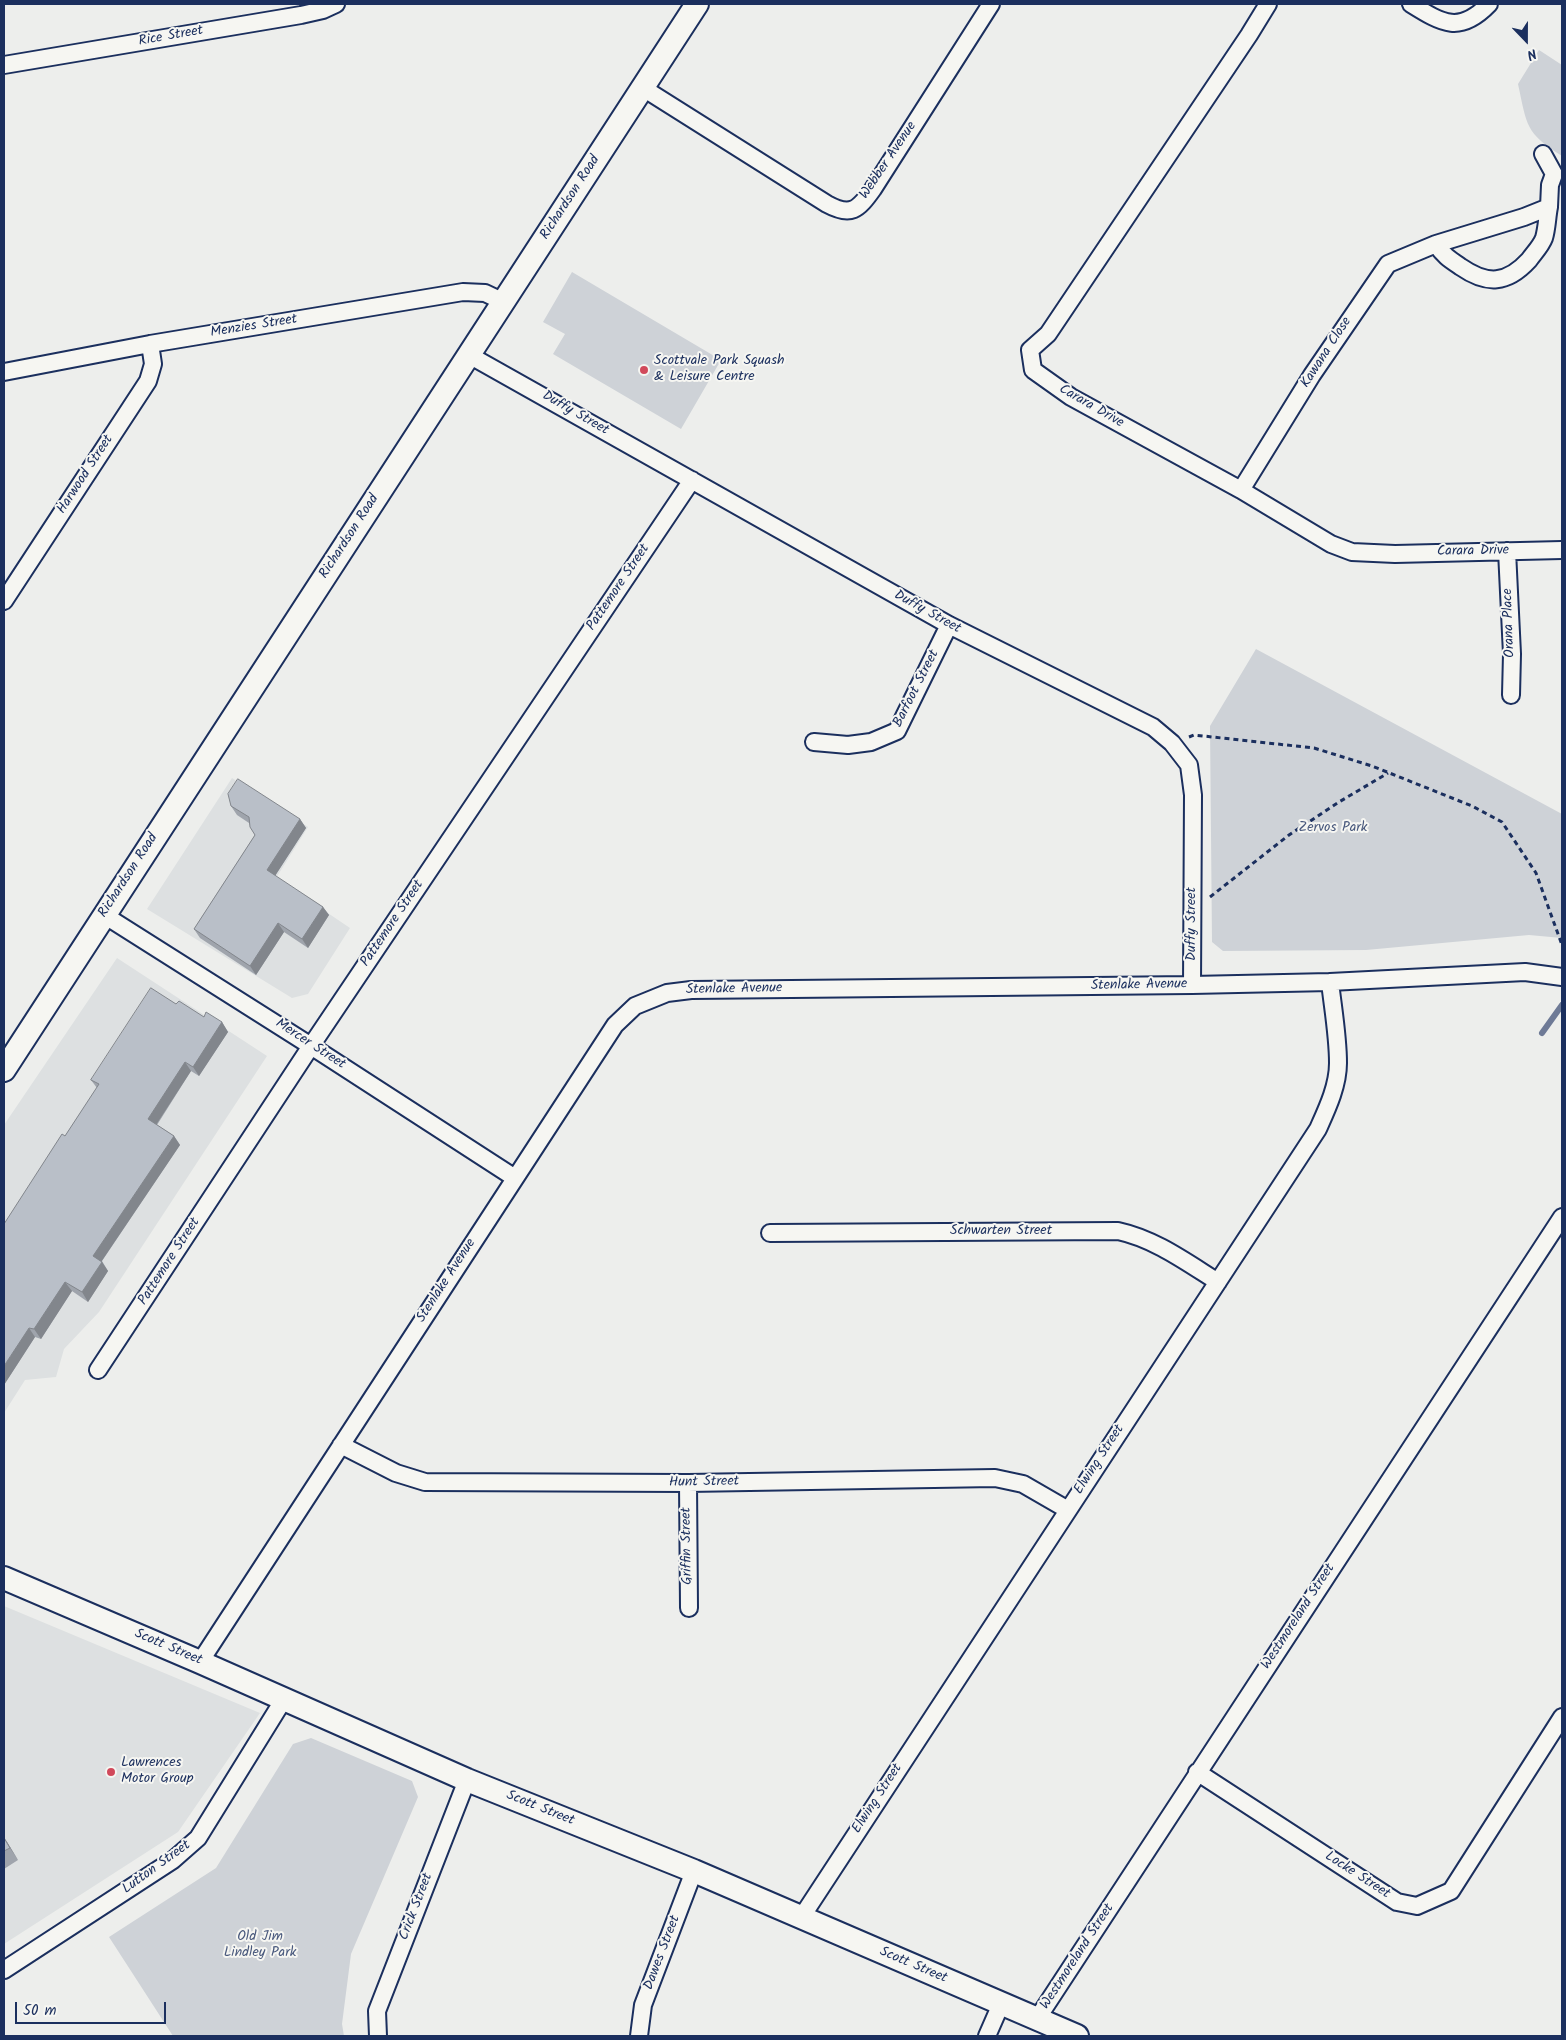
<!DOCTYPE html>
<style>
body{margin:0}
#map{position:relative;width:1566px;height:2040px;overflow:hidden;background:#edeeec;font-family:Kalam,sans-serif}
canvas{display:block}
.frame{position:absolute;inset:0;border:5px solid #1b2f5e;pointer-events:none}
.north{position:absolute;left:1501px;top:15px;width:50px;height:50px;-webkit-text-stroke:4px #f6f6f2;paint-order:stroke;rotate:158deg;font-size:14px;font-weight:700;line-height:20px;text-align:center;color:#1b2f5e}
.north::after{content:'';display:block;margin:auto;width:18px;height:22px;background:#1b2f5e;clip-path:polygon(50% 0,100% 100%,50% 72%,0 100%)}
.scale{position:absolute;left:15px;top:2002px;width:151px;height:22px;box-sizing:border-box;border:2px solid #1b2f5e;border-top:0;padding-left:6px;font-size:15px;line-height:18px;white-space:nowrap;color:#1b2f5e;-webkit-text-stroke:4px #f6f6f2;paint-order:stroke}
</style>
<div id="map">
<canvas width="1566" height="2040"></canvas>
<div class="frame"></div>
<div class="north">N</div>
<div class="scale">50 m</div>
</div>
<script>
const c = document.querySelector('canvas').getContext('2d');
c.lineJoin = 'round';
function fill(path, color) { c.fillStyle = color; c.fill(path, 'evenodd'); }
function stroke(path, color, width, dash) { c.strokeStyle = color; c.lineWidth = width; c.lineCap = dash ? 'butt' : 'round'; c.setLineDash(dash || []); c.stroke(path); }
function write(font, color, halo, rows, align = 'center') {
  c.font = font + ' Kalam,sans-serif'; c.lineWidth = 4; c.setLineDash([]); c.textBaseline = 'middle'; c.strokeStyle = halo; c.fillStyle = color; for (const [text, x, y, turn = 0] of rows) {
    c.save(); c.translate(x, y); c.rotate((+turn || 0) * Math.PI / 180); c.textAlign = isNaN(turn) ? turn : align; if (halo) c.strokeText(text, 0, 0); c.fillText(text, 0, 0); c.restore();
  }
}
fill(new Path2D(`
 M232 778 308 827 276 878 350 928 308 994 292 998 147 909Z
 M117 958 267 1056 99 1312 64 1349 56 1377 25 1380 4 1413V1125Z
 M4 1606 260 1713 178 1832 4 1944Z`), '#dde0e1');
fill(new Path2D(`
 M1539 50 1562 65V156C1525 133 1527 125 1518 84Z
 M572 272 721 360 681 429 553 354 565 334 543 322Z
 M1256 649 1562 814V938L1529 935 1366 950 1223 951 1212 942 1210 726Z
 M311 1738 412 1781 418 1797 351 1954 342 2024 344 2036H173L109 1937 216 1868 293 1744Z`), '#ced2d7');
stroke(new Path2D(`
 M1542 1033 1562 1005`), '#6e7a96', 6);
const street = new Path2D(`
 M1268 4 1249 35 1048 334 1030 350 1033 370 1071 397 1241 490 1331 544 1352 552 1395 554 1562 550
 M1411 4C1443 24 1460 34 1489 4
 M4 65 301 15 323 10 336 4
 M643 88 827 204C851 217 858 210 873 189L991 4
 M1436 244C1444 256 1449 259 1461 267 1487 285 1507 284 1529 260 1534 253 1541 246 1544 238 1547 228 1547 217 1549 207
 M469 355 949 625 1153 727 1172 743 1189 765 1193 795 1192 985
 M4 372 150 344 463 292 485 293 504 302
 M1241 490 1312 375 1388 264 1436 244 1524 217 1549 207 1550 185 1554 174 1543 154
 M1507 551 1512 654 1511 695
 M4 601 148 381 153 364 150 344
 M814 742 848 745 871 742 897 731 949 625
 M104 915 311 1046 515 1178
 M770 1233 1118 1231C1155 1239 1186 1262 1218 1282
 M98 1370 311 1046 692 480
 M341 1445 396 1473 425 1482 688 1483 995 1478 1023 1484 1068 1510
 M688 1483 689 1608
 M200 1662 615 1025 635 1006 667 993 691 990 1192 985 1330 982 1525 972 1562 977
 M1197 1772 1397 1902 1417 1906 1451 1891 1562 1717
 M801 1918 1318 1129C1327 1109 1338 1086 1338 1063 1338 1036 1333 1009 1330 982
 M4 1970 173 1860 198 1838 284 1699
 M1037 2019 1562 1217
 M378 2036 377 2011 467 1780
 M639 2036 643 2005 694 1871
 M987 2036 1001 2004`);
const secondary = new Path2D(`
 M4 1070 697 4
 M4 1578 200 1662 467 1780 694 1871 1077 2036`);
stroke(street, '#1b2f5e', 20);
stroke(secondary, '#1b2f5e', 26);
stroke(new Path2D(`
 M1189 737 1194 735 1314 748 1372 766 1472 806 1502 822 1536 873 1562 945
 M1210 897 1289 835 1339 802 1388 773`), '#1b2f5e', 3, [5, 4]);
stroke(street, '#f6f6f2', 16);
stroke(secondary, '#f6f6f2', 22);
fill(new Path2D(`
 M231 806 300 819 306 828 275 876 323 907 329 915 308 948 284 932 256 975 200 938 194 929 255 835 249 823 237 815Z
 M176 1004 204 1017 222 1022 228 1032 199 1076 191 1071 157 1125 174 1136 180 1145 102 1261 108 1271 88 1302 72 1291 41 1339 35 1337 4 1385 65 1136 97 1088 91 1080Z
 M4 1837 18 1860 4 1869Z`), '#9fa4ac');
fill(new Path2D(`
 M300 819 306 828 273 879 267 870Z
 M323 907 329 915 308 948 302 939Z
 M278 923 284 932 256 975 250 966Z
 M222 1022 228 1032 199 1076 193 1067Z
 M185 1062 191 1071 154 1128 148 1119Z
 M174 1136 180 1145 99 1265 93 1256Z
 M102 1262 108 1271 88 1302 82 1292Z
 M65 1282 72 1291 41 1339 34 1329Z
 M29 1328 35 1337 4 1385V1366Z
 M4 1837 18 1860 10 1848Z`), '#82868c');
const building = new Path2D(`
 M238 779 300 819 267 870 323 907 302 939 278 923 250 966 194 929 255 835 250 827 249 817 231 806 228 794Z
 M151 988 176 1004 179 1001 204 1017 206 1012 222 1022 193 1067 185 1062 148 1119 174 1136 93 1256 102 1262 82 1292 65 1282 34 1329 29 1328 4 1366V1224L62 1134 65 1136 99 1084 91 1080Z
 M4 1838 10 1848 4 1851Z`);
fill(building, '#b9bfc8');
stroke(building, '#82868c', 1);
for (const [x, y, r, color] of [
 [644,370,5,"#d1495b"],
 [111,1772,5,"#d1495b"]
]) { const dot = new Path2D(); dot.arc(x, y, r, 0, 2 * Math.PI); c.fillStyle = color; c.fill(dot); stroke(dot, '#f6f6f2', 2); }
write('14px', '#1b2f5e', '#f6f6f2', [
 ["Rice Street",171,37,-10],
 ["Webber Avenue",889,161,-56],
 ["Richardson Road",571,198,-57],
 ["Menzies Street",254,327,-9],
 ["Kawana Close",1327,353,-57],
 ["Carara Drive",1091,407,30],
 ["Duffy Street",575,414,30],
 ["Harwood Street",86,475,-57],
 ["Richardson Road",350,537,-57],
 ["Carara Drive",1473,552,-1],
 ["Pattemore Street",619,588,-56],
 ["Duffy Street",927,613,29],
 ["Orana Place",1510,623,-92],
 ["Barfoot Street",917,689,-63],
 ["Richardson Road",129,876,-57],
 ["Pattemore Street",393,924,-56],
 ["Duffy Street",1193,924,-90],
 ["Stenlake Avenue",1139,986,-1],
 ["Stenlake Avenue",734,990,-1],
 ["Mercer Street",310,1045,33],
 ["Schwarten Street",1001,1232],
 ["Pattemore Street",170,1262,-57],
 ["Stenlake Avenue",447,1281,-57],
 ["Elwing Street",1100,1460,-57],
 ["Hunt Street",704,1483,-1],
 ["Griffin Street",688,1546,-91],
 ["Westmoreland Street",1299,1617,-57],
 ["Scott Street",168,1648,23],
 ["Elwing Street",878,1799,-57],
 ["Scott Street",540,1809,22],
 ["Lutton Street",157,1868,-36],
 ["Locke Street",1357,1876,33],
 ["Crick Street",417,1907,-69],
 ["Dawes Street",663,1953,-69],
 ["Westmoreland Street",1078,1957,-57],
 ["Scott Street",913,1966,23]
]);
write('14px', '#1b2f5e', '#f6f6f2', [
 ["Scottvale Park Squash",654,362],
 ["& Leisure Centre",654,378],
 ["Lawrences",121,1764],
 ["Motor Group",121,1780]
], 'left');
write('14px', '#48587c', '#f6f6f2', [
 ["Zervos Park",1333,829],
 ["Old Jim",260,1938],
 ["Lindley Park",260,1954]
]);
</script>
